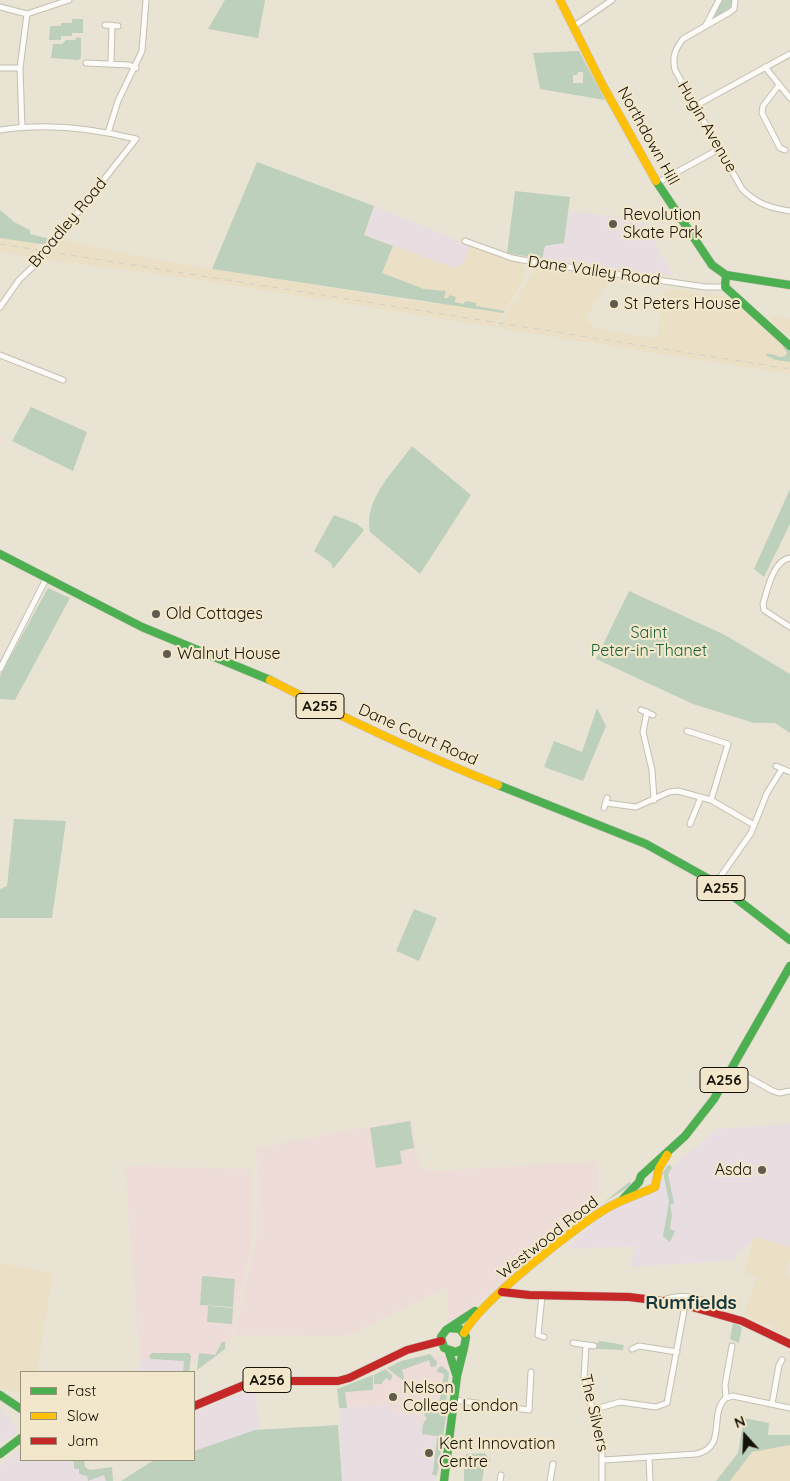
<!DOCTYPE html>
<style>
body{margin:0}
#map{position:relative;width:790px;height:1481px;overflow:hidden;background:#e9e3d3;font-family:Quicksand,sans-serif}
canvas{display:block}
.legend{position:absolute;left:20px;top:1371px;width:175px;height:90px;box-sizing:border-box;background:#f2e7ca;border:1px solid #9a927c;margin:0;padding:6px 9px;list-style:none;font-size:15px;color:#161208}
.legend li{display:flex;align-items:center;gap:10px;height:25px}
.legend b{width:25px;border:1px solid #9a927c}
.north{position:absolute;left:720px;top:1411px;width:50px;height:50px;-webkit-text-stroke:4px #f2e7ca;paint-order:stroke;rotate:340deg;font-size:14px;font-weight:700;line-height:20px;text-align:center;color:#161208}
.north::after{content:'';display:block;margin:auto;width:18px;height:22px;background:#161208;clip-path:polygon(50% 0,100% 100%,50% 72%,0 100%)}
</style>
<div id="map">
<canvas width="790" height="1481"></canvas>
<ul class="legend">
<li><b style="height:6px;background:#4caf50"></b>Fast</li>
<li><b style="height:6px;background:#ffc107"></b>Slow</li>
<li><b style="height:6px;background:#c62828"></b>Jam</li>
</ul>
<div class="north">N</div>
</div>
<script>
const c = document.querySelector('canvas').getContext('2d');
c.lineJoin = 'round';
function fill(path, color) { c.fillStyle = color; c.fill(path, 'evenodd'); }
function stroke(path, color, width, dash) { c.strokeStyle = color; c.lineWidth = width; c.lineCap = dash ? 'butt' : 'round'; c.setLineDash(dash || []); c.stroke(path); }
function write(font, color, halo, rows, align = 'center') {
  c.font = font + ' Quicksand,sans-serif'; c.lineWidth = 4.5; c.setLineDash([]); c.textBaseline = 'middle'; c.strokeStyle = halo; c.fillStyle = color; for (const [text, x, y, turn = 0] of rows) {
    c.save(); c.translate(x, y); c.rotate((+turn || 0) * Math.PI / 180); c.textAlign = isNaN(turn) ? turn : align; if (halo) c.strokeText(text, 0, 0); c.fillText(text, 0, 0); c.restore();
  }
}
fill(new Path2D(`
 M374 206 470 246 464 262 455 268 364 235Z
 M569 211 642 221 674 275 622 271 542 259 545 246 564 243Z
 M790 1124V1247L755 1237 733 1260 629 1267 635 1246 565 1249 590 1226 614 1210 658 1189 668 1170 716 1129Z
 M140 1358 185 1361 183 1372H137Z
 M255 1387 260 1430 194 1451V1400L199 1411 231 1396Z
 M390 1405 392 1414 409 1413 423 1424 422 1434 443 1437 435 1481H342L339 1408Z
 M0 1407 15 1426 16 1433 0 1444Z
 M21 1449V1460H84L85 1467 90 1470 112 1467 113 1481H0V1466Z`), '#e8dde0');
fill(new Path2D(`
 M0 232 50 239 47 245 39 244 38 251 43 252 38 258 0 252Z
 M56 239 162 261 441 305 446 291 424 289 382 273 393 246 455 268 464 262 470 246 520 262 526 275 494 327 174 276 46 260Z
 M542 268 610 278 586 319 594 328 657 339 663 293 669 289 730 297 783 343 790 352V374L497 328 535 269Z
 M772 316 790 319V336L771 322Z
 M755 1237 790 1247V1260L785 1273 790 1276V1338L774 1330 770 1324 764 1325 743 1314 757 1277 744 1272Z
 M0 1263 53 1273 37 1372H21V1394L0 1388Z
 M790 1445V1481H730L752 1452Z`), '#ebe0c5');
fill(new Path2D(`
 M412 1119 419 1167 429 1171 598 1162V1203L573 1220 537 1254 469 1310 448 1322V1287L344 1336 234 1335 257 1236 258 1167 256 1148Z
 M125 1166 251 1169 253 1210 251 1247 233 1329 225 1349 208 1363 140 1358Z
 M432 1354 444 1356 448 1362 443 1437 422 1434 423 1424 409 1413 392 1414 389 1405 339 1408 337 1389 368 1378 401 1361Z`), '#eddcd8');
fill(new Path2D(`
 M225 0H265L258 38 208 29Z
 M721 0H733V6L714 18Z
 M72 19H83V33H72V36H61V40H49L50 26H61V23H72Z
 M77 37 81 38V58L78 60 51 58 53 44H62L66 40H75Z
 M579 51 605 100 540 89 533 53ZM578 72H583V83H573V75H577Z
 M257 162 374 206 364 235 393 246 382 273 424 289 446 291 444 298H448L450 295 456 297 455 302 463 304 466 301 476 303V306L505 311 503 313 212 269Z
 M515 191 570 197 564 243 545 246 542 259 507 253Z
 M0 210 14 222 30 230V234L50 239 47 245 0 238Z
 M780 342 790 350V362L776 360 767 356 766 354C774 352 778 359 785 356L787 353Z
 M31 407 87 432 73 471 12 441Z
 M412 446 471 495 420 574 370 532C363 500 395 470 412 446Z
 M790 489V524L764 577 754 569Z
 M334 515 357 524 364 530 333 569 331 563 314 551Z
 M48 588 70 598 15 700 0 699V676Z
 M629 591 725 635 790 674V733L775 723H754L693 704 596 659Z
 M597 708 606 726 583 781 544 767 554 741 582 752Z
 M14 819 66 821 52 918H0V889L7 886Z
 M414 909 437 918 419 961 396 951Z
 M410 1121 414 1148 400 1151 402 1164 376 1168 370 1128Z
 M669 1164 672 1167 668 1175 674 1203 670 1205 672 1214 670 1229 675 1231 670 1242 663 1236 669 1202 663 1172Z
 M629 1182 632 1185 603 1203Z
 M202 1276 235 1279 233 1307 200 1305Z
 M208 1306 233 1308 232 1324 207 1322Z
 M733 1323 742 1327 739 1343 730 1339Z
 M600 1341 624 1345 623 1350 597 1349V1343Z
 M222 1342H225V1349L197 1370 199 1353 215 1355Z
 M152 1353H189L191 1356 189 1372H183L184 1361 151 1359 149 1356Z
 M430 1354 437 1362 436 1366 431 1367 429 1360 402 1370 405 1382 387 1368 401 1361Z
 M442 1366 449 1372 446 1405 439 1403 444 1374 437 1372 438 1368Z
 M385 1369 392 1375V1378L390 1381 386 1378 381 1384H374V1375Z
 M373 1375V1390L345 1392 347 1408H339L337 1389Z
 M430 1404 447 1408 443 1437 422 1434 423 1424 427 1418 424 1415Z
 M744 1418 769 1423 768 1435H790V1445L752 1452 730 1481H716L738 1453Z
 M338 1425 342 1481H121L154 1460H194V1451L255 1430Z
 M437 1438 443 1439 437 1476 431 1474 433 1472Z
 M485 1453 491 1461 485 1463 482 1481H464V1468L467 1462 465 1461 466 1454Z
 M84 1460 85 1467 90 1470 112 1467 113 1481H106L104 1475 88 1481 87 1476 79 1474V1469H74V1461Z`), '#bdd0bb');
const street = new Path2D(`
 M735 0 734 9 730 12 683 39C675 49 672 57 675 70L742 189C757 204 770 208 790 211
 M0 7 27 14
 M27 14 69 0
 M105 25 118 26
 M706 25 719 0
 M573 27 612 0
 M86 63 129 65 136 68
 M111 63 112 25
 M765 67 790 98
 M0 68H20
 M779 85 763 106 762 113 780 148 785 150
 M695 106 790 54
 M22 128 20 68 27 14
 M0 130C45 123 92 128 136 139L40 260 19 280 0 307
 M108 133 118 101 142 51 146 0
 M657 183 719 149
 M465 241 512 258 534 262 705 287H725
 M0 355 63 380
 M790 558C773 560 767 591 763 604L764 610 790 627
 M0 669 47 577
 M641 710 653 715
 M647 712 643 732 652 770 654 800
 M687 731 728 744 711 800
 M776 766 790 772
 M606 803 636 807 669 792 678 791 711 800 754 825
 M604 808 607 798
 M690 824 701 797
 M716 883 751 833 767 793 782 769
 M731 1068 773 1091 779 1093 790 1091
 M542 1295 538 1335 544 1337
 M664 1300C681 1293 707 1297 720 1312
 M573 1343 594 1346
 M586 1345 584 1378 602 1446V1481
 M632 1349 639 1346 677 1352
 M726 1398 733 1396 790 1408
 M454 1400 529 1410 531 1372
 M772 1404 779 1365 782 1360
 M592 1410 620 1402 656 1407 667 1403 685 1305
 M649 1457 650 1481
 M604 1460 696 1454C728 1448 708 1413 726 1398L725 1385 732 1346
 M500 1481 501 1475
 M550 1481 553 1464`);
const fast = new Path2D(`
 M656 181 712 265 726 275 790 285
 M726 275 725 287 790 346
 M0 554 142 627 270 680
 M498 785 646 844 716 883 790 940
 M622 1200 639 1182 641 1176 685 1136 714 1099 790 966
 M450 1328 460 1329 466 1337 464 1348 456 1352 444 1348 441 1337 446 1330 475 1311
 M449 1352 456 1374
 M0 1395 21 1409
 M0 1454 21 1438
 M444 1481 457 1376 464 1348`);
const slow = new Path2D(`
 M560 0 602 84 656 181
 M270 680C344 718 420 754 498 785
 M464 1333C479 1303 577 1225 609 1207 623 1199 640 1194 655 1187L659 1168 667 1155`);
const jam = new Path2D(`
 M502 1292 529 1295 629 1297 678 1303 742 1321 790 1344
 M194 1406 254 1381H338L349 1378 407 1350 441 1341`);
stroke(street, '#c4bfb3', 7);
stroke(fast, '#c4bfb3', 9);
stroke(slow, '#c4bfb3', 9);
stroke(jam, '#c4bfb3', 9);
stroke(street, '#fcfbf8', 5);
stroke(fast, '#4caf50', 8);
stroke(slow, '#ffc107', 8);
stroke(jam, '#c62828', 8);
stroke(new Path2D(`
 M0 244 790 369`), '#d0cfca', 1, [6, 6]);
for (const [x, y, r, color] of [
 [613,224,5,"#605b4f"],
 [614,304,5,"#605b4f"],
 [156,614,5,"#605b4f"],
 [167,654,5,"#605b4f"],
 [762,1170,5,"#605b4f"],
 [393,1397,5,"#605b4f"],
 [429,1453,5,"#605b4f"]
]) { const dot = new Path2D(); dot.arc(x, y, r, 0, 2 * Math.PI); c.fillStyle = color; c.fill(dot); stroke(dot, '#f2e7ca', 2); }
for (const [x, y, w] of [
 [320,706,48],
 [721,888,48],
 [724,1080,48],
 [267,1380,48]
]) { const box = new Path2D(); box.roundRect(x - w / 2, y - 12.5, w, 25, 4); c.fillStyle = '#f2e7ca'; c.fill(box); stroke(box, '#161208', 1); }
write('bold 15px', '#161208', null, [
 ["A255",320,706],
 ["A255",721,888],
 ["A256",724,1080],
 ["A256",267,1380]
]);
write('16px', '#161208', '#f2e7ca', [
 ["Hugin Avenue",707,127,60],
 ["Northdown Hill",648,136,61],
 ["Broadley Road",68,223,-50],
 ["Dane Valley Road",594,271,8],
 ["Dane Court Road",418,735,24],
 ["Westwood Road",548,1238,-38],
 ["The Silvers",594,1413,77]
]);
write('16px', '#161208', '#f2e7ca', [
 ["Revolution",623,215],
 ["Skate Park",623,233],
 ["St Peters House",624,304],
 ["Old Cottages",166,614],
 ["Walnut House",177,654],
 ["Asda",752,1170,"right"],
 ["Nelson",403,1388],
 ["College London",403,1406],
 ["Kent Innovation",439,1444],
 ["Centre",439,1462]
], 'left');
write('16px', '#1b633d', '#f2e7ca', [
 ["Saint",649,633],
 ["Peter-in-Thanet",649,651]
]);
write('bold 19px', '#14353b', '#f2e7ca', [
 ["Rumfields",691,1303]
]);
</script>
